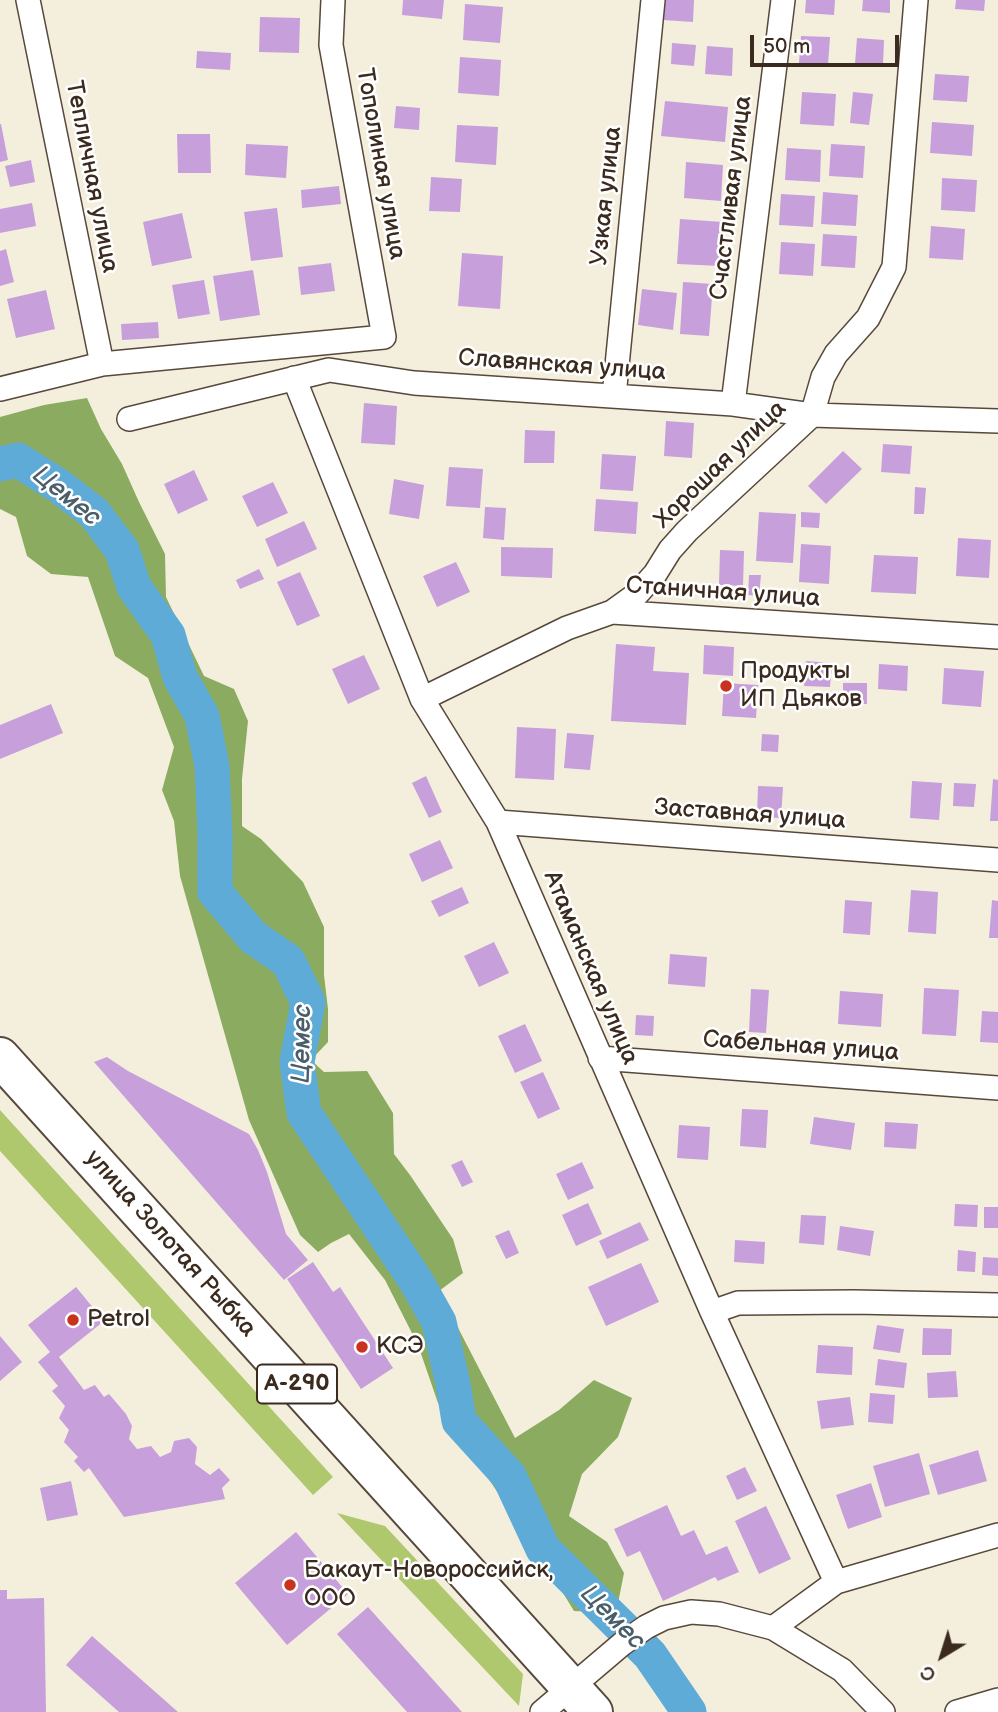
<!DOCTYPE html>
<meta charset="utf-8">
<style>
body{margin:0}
#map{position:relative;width:998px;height:1712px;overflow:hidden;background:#f4efdd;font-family:"Balsamiq Sans",sans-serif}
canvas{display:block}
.north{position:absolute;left:907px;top:1621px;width:70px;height:70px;-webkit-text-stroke:5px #fff;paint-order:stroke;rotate:218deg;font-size:19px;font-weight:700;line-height:28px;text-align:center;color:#3b2a1e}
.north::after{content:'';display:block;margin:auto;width:24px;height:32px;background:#3b2a1e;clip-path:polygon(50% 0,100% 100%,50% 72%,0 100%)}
.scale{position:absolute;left:750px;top:35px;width:149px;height:32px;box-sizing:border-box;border:4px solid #3b2a1e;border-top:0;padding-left:9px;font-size:21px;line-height:24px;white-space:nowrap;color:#3b2a1e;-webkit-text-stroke:5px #fff;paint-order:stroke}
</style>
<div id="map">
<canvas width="998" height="1712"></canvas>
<div class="north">С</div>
<div class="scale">50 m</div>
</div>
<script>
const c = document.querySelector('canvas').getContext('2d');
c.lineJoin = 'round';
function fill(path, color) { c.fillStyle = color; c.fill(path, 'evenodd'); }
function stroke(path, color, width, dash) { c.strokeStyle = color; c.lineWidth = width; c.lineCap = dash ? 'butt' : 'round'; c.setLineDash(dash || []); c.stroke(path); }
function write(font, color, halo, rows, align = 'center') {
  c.font = font + ' "Balsamiq Sans",sans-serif'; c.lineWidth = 5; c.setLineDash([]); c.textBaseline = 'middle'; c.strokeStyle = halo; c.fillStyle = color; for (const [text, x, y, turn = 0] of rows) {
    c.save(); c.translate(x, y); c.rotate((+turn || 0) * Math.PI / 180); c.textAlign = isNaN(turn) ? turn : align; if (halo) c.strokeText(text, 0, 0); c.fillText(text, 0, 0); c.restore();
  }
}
fill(new Path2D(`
 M0 1110 333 1477 313 1495 0 1151Z
 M337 1513 385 1526 523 1674 519 1706Z`), '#afc86d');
fill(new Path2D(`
 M87 398 101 429 122 464 139 502 165 554 166 597 204 676 234 689 248 721 242 779V826L261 839 303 882 324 927V975L328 1009V1042L311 1060 324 1072 367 1071 393 1113 394 1154 410 1175 453 1239 463 1273 439 1291 515 1438 559 1410 594 1380 632 1398 618 1437 582 1474 569 1516 607 1542 624 1573 618 1603 596 1612 574 1611 544 1562 438 1403 418 1345 385 1280 349 1234 331 1243 318 1252 300 1235 249 1120 180 876 174 821 162 790 174 747 148 678 115 656 88 577 51 574 27 556 16 517 0 509V417L44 405Z`), '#8bac60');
stroke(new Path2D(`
 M0 464 18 460 59 486 94 513 122 550 134 587 168 635 180 677 202 716 212 766 215 833V892L253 937 288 961 308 1002 297 1062 304 1113 416 1281 439 1322 453 1384 459 1421 509 1476 543 1549 650 1655 689 1712`), '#5eabd7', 35);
fill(new Path2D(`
 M403 0H444L442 19 402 15Z
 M664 0H694L693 22 663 20Z
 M806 0H835L834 15 805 13Z
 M863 0H890V13L862 11Z
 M956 0H985L984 11 955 9Z
 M465 4 503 7 500 43 463 40Z
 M260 17 300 18 299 53 259 52Z
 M801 36 830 37 828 65 799 63Z
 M857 38 884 40 883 65 855 64Z
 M672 43 696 45 694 66 671 64Z
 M707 46 733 48 732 76 705 74Z
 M197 51 231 53 230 70 196 68Z
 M460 57 501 60 499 96 458 93Z
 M935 74 969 76 967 102 933 100Z
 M802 92 836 94 834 126 800 124Z
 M853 92 873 94 869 125 850 123Z
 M665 101 728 107 725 142 661 136Z
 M396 106 420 108 419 130 394 128Z
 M932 122 974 125 972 156 930 153Z
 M0 124H1L8 160 0 162Z
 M457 125 498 127 496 165 455 162Z
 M177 134H210L211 173H178Z
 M246 144 288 146 286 178 245 175Z
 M831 144 865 146 863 178 829 176Z
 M787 148 821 150 820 182 785 180Z
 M31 160 35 182 10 187 5 166Z
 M686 162 723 165 721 201 684 198Z
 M431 177 462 179 460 212 429 211Z
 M942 178 977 180 975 212 941 210Z
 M339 186 341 204 302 208 301 190Z
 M823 192 858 195 856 226 821 224Z
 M781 194 815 196 813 227 779 225Z
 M32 203 36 226 0 233V209Z
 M277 208 283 257 251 261 244 212Z
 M182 213 192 258 152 266 143 222Z
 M680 219 723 222 720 266 677 264Z
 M931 226 965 229 963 260 929 258Z
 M823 234 857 236 855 268 821 266Z
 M781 242 815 244 813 276 779 274Z
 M6 249 14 282 0 286V251Z
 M462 253 503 256 500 309 458 306Z
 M331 263 335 291 301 295 298 267Z
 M253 270 260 315 220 321 213 276Z
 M204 280 210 314 178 319 172 285Z
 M683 282 713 284 709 336 680 334Z
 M642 289 677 293 673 330 638 325Z
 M46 290 55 329 16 338 7 299Z
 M158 322 159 338 122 340 121 324Z
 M364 403 397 406 395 445 361 443Z
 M666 421 694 423 692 458 664 456Z
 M525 430 555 431 554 463H524Z
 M883 444 912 446 910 474 881 472Z
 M843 451 862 469 826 504 808 486Z
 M602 454 636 456 633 491 600 489Z
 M449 467 483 469 480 508 446 506Z
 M194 470 208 500 178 514 164 484Z
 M394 479 424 485 419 519 389 514Z
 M273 482 288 513 257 527 242 496Z
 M915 487 926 488 924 514H914Z
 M596 499 638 502 636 534 594 531Z
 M485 507 506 508 504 540 483 538Z
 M759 512 796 514 793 563 756 561Z
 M801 512 820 513 819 528 801 527Z
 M304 521 317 549 277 567 265 539Z
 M958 538 991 540 989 578 956 576Z
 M801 544 831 546 829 584 799 582Z
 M501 547 553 548 552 578 501 576Z
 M720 550 744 551 743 586 719 585Z
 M874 555 918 557 916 594 871 592Z
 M456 562 470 592 437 607 423 576Z
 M259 569 264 579 240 589 236 580Z
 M300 572 320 616 297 626 277 582Z
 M749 575H761L759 596 748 595Z
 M616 644 655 647 653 671 689 673 686 725 611 721Z
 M704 645 734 647 733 676 703 674Z
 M364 655 380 689 348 704 332 669Z
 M806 661 832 663 830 687 804 686Z
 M879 664 908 666 907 691 878 689Z
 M944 668 984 671 981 707 942 704Z
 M724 683 758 685 756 718 722 716Z
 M843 683H867V704L843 703Z
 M51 704 63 733 0 759V725Z
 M517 727 556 729 554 780 515 778Z
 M567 733 594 735 590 770 564 768Z
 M762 734 779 735 778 752 761 751Z
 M426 776 442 812 429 818 412 783Z
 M993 779 998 780V821H990Z
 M912 781 942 783 939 820 910 818Z
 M954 783 976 784 974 807 953 806Z
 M758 786 783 787 781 818 757 817Z
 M440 840 453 868 422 882 409 854Z
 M462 887 469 903 439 917 431 901Z
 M911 890 938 892 936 934 908 932Z
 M845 900 872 902 870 935 843 933Z
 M992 900 998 901V938H989Z
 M494 942 509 973 479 987 464 956Z
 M670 954 707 957 705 987 668 984Z
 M924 988 959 990 956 1036 922 1034Z
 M751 989 769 990 766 1033 749 1032Z
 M840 991 883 994 881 1027 838 1024Z
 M982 1011 998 1012V1043L980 1042Z
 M636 1015 654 1016 653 1036 635 1035Z
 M525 1024 542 1061 515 1073 498 1036Z
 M107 1057 128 1071 249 1134 258 1150 267 1172 286 1234 308 1260 284 1280 94 1062Z
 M543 1072 560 1109 538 1119 520 1082Z
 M742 1109 768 1110 766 1148 740 1146Z
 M814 1117 855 1123 851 1150 810 1144Z
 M885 1122 918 1124 916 1149 884 1147Z
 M679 1125 710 1127 708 1160 677 1158Z
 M462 1160 473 1182 462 1187 451 1165Z
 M582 1162 594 1188 568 1200 556 1174Z
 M588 1203 602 1234 576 1246 562 1215Z
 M955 1204 978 1205 977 1227 954 1226Z
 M984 1207H998V1228H984Z
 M801 1215 826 1216 824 1245 799 1243Z
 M640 1222 649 1240 607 1259 599 1241Z
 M840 1226 874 1231 870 1256 837 1250Z
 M509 1230 519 1253 506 1259 495 1236Z
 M735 1240 765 1242 764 1264 734 1262Z
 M958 1250 976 1252 975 1272 957 1271Z
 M983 1257 998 1258V1276L982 1275Z
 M313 1262 333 1292 340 1287 393 1368 361 1389 287 1279Z
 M641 1263 659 1302 606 1326 588 1287Z
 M76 1287 104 1321 59 1357 84 1390 95 1385 104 1397 109 1394 126 1414 132 1426 129 1439 137 1449 151 1446 160 1457 171 1452 174 1441 189 1438 197 1447 195 1464 210 1475 219 1468 230 1480 222 1488 225 1499 124 1517 89 1468 84 1472 74 1461 78 1457 64 1442 69 1430 59 1418 65 1406 52 1391 58 1386 38 1362 50 1352 28 1325Z
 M877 1325 904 1329 900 1353 873 1349Z
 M923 1328 952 1329 951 1355H922Z
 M0 1336 22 1362 0 1381Z
 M818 1345 853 1347 852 1375 816 1373Z
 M878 1359 907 1363 904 1388 875 1385Z
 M956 1371 958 1397 928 1398 927 1373Z
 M870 1393 895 1395 893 1424 868 1422Z
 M850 1397 854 1425 821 1429 817 1401Z
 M978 1450 987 1481 938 1495 929 1465Z
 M919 1453 930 1494 885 1507 873 1466Z
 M745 1467 757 1491 737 1500 726 1476Z
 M71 1481 78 1515 47 1521 40 1488Z
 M871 1483 882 1517 848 1529 836 1495Z
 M667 1505 681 1536 694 1530 706 1555 727 1546 739 1572 718 1581 715 1577 663 1601 640 1551 627 1557 614 1529Z
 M766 1506 791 1559 759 1574 735 1521Z
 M296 1532 348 1594 287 1645 235 1583Z
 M0 1590H7V1599L44 1598 46 1712H0Z
 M368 1607 462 1712H407L337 1634Z
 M92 1636 178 1712H119L66 1665Z`), '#c69fdb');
const minor = new Path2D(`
 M28 0 102 364
 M294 378 422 699 498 822 712 1312 836 1582
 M0 389 102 364 384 337 331 45 333 0
 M614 396 653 0
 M733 404 783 0
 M129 419 329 370 414 383 733 404 812 415 998 421
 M612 612 637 594 655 574 670 550 687 531 812 415 823 377 836 354 868 318 894 267 916 0
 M422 699 567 628 612 612 998 637
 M498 822 998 860
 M600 1058 998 1088
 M712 1312 738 1303 854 1302 998 1305
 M773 1628 836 1582 998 1535
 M542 1712 622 1644 646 1627 664 1618 691 1612 719 1614 773 1628 842 1670 883 1712
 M957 1712 998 1700`);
const trunk = new Path2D(`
 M0 1057 593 1712`);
stroke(minor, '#57483b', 26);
stroke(trunk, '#57483b', 42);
stroke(minor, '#fff', 23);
stroke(trunk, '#fff', 38);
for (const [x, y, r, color] of [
 [726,686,7,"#c8321e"],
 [73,1320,7,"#c8321e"],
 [362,1347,7,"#c8321e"],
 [290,1585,7,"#c8321e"]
]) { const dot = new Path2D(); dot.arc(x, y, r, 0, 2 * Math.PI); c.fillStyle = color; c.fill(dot); stroke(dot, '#fff', 2.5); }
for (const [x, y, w] of [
 [297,1384,80]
]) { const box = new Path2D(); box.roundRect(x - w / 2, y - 19.5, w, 39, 5); c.fillStyle = '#fff'; c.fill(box); stroke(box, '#3b2a1e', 2); }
write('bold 23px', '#3b2a1e', null, [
 ["А-290",297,1384]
]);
write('24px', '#3b2a1e', '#fff', [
 ["Тополиная улица",380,164,80],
 ["Тепличная улица",91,177,79],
 ["Узкая улица",607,196,-84],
 ["Счастливая улица",732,198,-83],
 ["Славянская улица",562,366,4],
 ["Хорошая улица",721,465,-44],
 ["Станичная улица",723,593,4],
 ["Заставная улица",750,815,4],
 ["Атаманская улица",590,968,67],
 ["Сабельная улица",801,1047,4],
 ["улица Золотая Рыбка",170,1244,48]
]);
write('24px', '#3b2a1e', '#fff', [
 ["Продукты",740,672],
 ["ИП Дьяков",740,700],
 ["Petrol",87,1320],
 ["КСЭ",376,1347],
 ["Бакаут-Новороссийск,",304,1571],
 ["ООО",304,1599]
], 'left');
write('italic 26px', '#495e68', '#fff', [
 ["Цемес",66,497,39],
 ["Цемес",303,1044,-89],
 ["Цемес",612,1618,45]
]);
</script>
